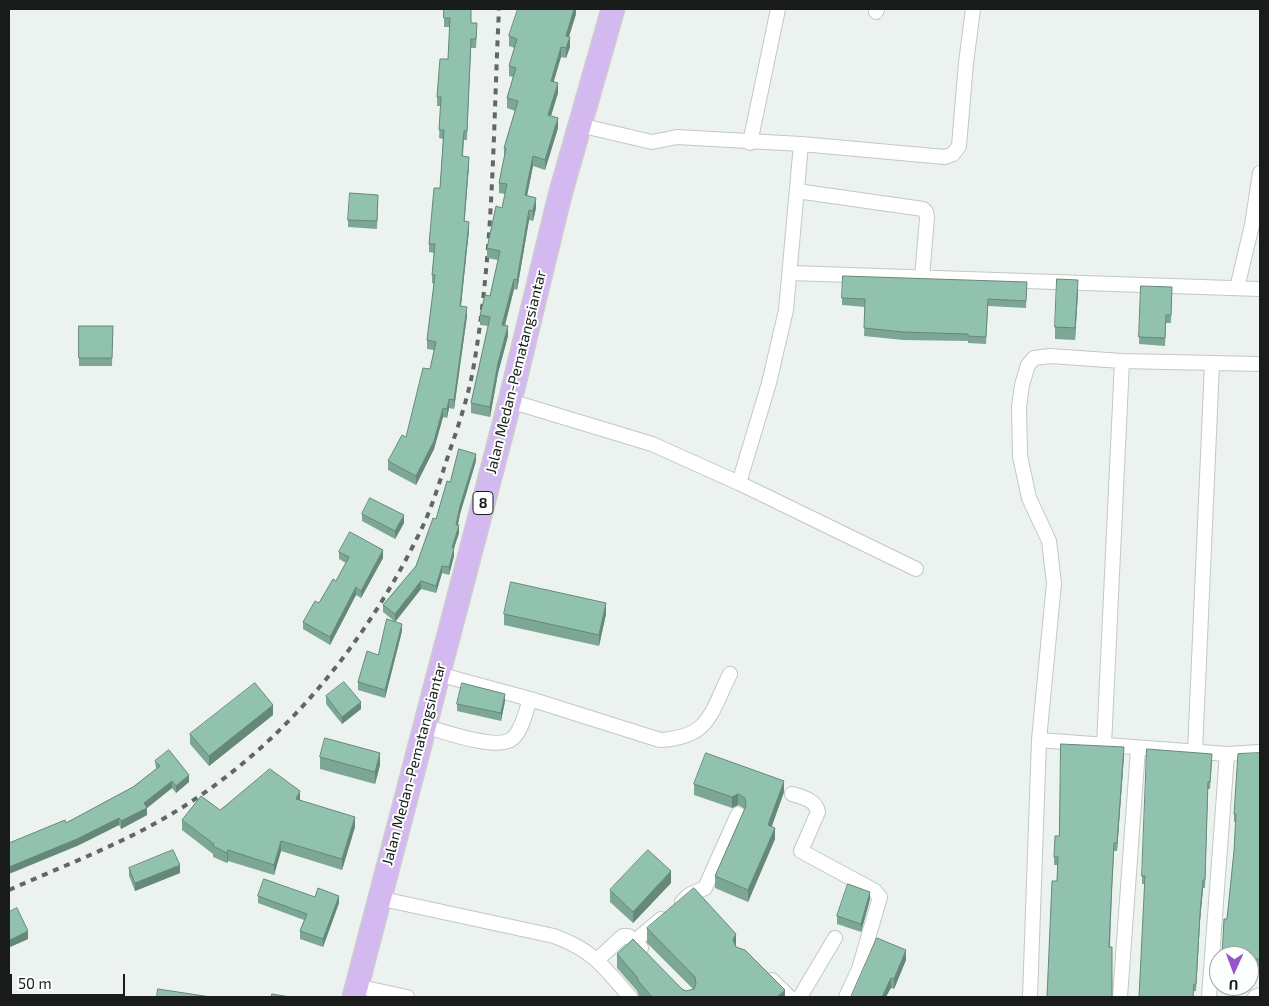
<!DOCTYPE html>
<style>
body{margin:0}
#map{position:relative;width:1269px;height:1006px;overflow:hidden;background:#ecf2f0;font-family:"Exo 2",sans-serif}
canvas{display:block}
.frame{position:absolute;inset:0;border:10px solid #1a1c1b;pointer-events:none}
.north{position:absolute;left:1209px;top:946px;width:50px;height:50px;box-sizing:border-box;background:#fbfffd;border:1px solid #a1a4a3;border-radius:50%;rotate:182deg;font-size:14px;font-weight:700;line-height:20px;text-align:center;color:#1a1c1b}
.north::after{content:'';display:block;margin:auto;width:18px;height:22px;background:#9755cb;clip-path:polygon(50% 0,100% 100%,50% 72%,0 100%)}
.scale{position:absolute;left:10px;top:974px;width:115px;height:22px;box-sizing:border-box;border:2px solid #1a1c1b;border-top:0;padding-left:6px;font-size:15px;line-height:18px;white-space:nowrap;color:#1a1c1b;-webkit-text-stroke:4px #fbfffd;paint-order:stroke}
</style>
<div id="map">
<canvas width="1269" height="1006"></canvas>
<div class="frame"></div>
<div class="north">U</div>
<div class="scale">50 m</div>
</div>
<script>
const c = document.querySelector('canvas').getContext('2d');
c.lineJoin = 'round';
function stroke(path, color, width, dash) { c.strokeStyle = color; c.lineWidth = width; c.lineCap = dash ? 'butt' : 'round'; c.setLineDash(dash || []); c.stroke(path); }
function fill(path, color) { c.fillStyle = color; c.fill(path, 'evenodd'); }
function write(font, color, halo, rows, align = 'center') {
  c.font = font + ' "Exo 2",sans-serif'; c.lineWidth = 4; c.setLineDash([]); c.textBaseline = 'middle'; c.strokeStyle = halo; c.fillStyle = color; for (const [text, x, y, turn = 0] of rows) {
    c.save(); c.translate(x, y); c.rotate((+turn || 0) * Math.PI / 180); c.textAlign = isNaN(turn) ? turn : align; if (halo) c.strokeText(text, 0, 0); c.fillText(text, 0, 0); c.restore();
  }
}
const minor = new Path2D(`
 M876 12 877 9
 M579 125 652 142 677 137 801 144 945 157 953 154 959 146 966 63 973 9
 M750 143 778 9
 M797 191 923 209 926 212 927 218 922 277
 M791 273 1260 289
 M1237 288 1252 225 1260 173
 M510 401 652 444 739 483 916 569
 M739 483 769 383 786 310 801 144
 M438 674 530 699
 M424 726C442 731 499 752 513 738 522 730 526 711 530 699L660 740C710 737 710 714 730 674
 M1039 740 1227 754 1260 752
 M1104 745 1122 361
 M1195 752 1212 364
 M792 794C802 797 816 800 818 812L801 851 875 891 880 897 859 969 846 997
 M378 898 554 936C594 951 603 966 630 997
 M682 902 689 895 705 888 738 814
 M635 941 661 919
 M597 960 623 936H628L641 948
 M772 980 789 997
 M356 986 407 997
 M800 997 835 938
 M1030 997 1039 740 1054 583 1049 541 1029 498 1020 456 1019 407 1022 385 1028 365 1034 358 1050 356 1122 361 1260 364
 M1120 997 1138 749
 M1209 997 1227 754
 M1255 997 1260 995`);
const trunk = new Path2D(`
 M354 997 510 401 560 195 613 9`);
stroke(minor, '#c2c8c5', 16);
stroke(trunk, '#cdcdcd', 25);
stroke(minor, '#fff', 14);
stroke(trunk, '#d4b8f0', 22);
stroke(new Path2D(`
 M9 890C65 865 125 843 178 810 284 745 366 643 420 532 433 506 441 477 450 450 459 424 468 397 473 370 494 251 493 129 499 9`), '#626664', 4, [6, 6]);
fill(new Path2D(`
 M444 9 471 23 477 32 476 48H471L467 140H464L463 156 469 165 464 221 469 230 461 306 467 316 454 409 449 408 447 418 443 417 434 449 416 485 388 470V461L406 437 430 369 434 350 427 349V340L434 284 432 283V275L434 253 429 252V244L440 188 443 139 439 138 441 106H437V97L448 59 450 27H444Z
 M576 9V14L569 36 570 47 566 58 561 57 553 82 558 93 551 116 558 128 545 170 533 166 527 196 536 208 533 221 529 220 517 290 514 289 505 326 508 336 498 373 490 417 471 413V403L488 326 480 325V315L490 296 498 260 487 258V248L502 208 505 194 499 193V183L504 158V148L515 111 507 108V98L513 77 509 76V66L515 48 509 46V36Z
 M378 202 377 229 348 227V220Z
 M1027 282 1026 308 988 306 986 344 968 343V341L903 340 864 336 865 307 842 305V298Z
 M1141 286 1172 295 1171 323H1166L1165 346 1139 344Z
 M1078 292 1075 340 1055 339V327Z
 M79 326H113L112 366H79Z
 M476 461 460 514 458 525 459 533 454 548V556L449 575 442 573 436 593 421 589 395 622 402 631 385 698 358 690V682L378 655 394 621 383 612V605L416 566 436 519Z
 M362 514 404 523 395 539 362 521Z
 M339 552 383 558 361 598 356 595 330 645 303 629V622L319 603 336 581 346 563 339 559Z
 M504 614H606L599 646 504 625Z
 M326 696 361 709 342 724 326 704Z
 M505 701 501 721 457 711V704Z
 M273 715 209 766 190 744V734Z
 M1260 753V967H1253V981H1249V956L1227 919 1234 851 1236 822H1234V814Z
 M1124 755 1117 851H1114L1112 890 1110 947 1112 997H1047L1057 881V865H1054V857L1059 836Z
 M320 757 380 765 375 784 320 769Z
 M155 761 189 782 176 793 172 788 147 808V815L121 829 119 825 77 846 66 823 133 787 156 769Z
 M1212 762 1210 789H1208L1205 888H1203L1200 921 1196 991H1194L1144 884H1142V876Z
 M694 784 784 792 772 826 775 839 748 902 715 888V876L745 809 738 805 732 808 694 795Z
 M300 800 355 827 342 870 281 851 274 875 228 861 227 863 213 857V854L182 830V820L220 810Z
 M129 868 180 873 135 891 129 876Z
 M671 883 633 923 610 902V890Z
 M258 896 315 897 339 903 323 947 300 939V931L304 920 258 903Z
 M870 899 861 932 837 924V916Z
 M9 912 28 939 10 947 9 945Z
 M647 928 736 934V947L785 997H639L637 991 617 968V954L686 991 693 989 647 943Z
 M906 960 894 989 891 988 851 997Z`), '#7da795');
fill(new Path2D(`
 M574 9H576V14L566 46V36Z
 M570 37V47L566 58V48Z
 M561 47V57L551 91V81Z
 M558 83V93L548 125V115Z
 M558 118V128L545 170V160Z
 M533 156V166L525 205V195Z
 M469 157V165L464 230V221Z
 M536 198V208L533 221V211Z
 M529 210V220L517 290V280Z
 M469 222V230L460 314V306Z
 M514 279V289L502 335V325Z
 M1078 280V292L1075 340V328Z
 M467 307V316L454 409V400Z
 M508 326V336L498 373 490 417V407L498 363Z
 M449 399V408L447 418V409Z
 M443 408V417L434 449 416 485V476Z
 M476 454V461L460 514 456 532V525L460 506Z
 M404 515V523L395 539V531Z
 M459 525V533L454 548V556L449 575V567L452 548Z
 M383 550V558L361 598V591Z
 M442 566V573L436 593V586Z
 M421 581V589L395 622V614Z
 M356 587V595L330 645V637Z
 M606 603V614L599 646V635Z
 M402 624V631L385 698V690Z
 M505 694V701L501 721V713Z
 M361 702V709L342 724V717Z
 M273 705V715L209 766V756Z
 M1124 747V755L1117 851V843Z
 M380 753V765L375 784V772Z
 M189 775V782L176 793V786Z
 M172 781V788L147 808V815L121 829V821Z
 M784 781V792L768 836V825Z
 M300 791V801L296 799Z
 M738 794V805L732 808V797Z
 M355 817V827L342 870V859Z
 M119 818V825L77 846 9 874V867Z
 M775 828V839L748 902V890Z
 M281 841V851L274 875V865Z
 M228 850V861L227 863V853Z
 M180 865V873L135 891V883Z
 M671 871V883L633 923V912Z
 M1203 880V888L1200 921 1196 991 1200 913Z
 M870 892V899L861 932V924Z
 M339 896V903L323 947V939Z
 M28 931V939L10 947V940Z
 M736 934V949L733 940Z
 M906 950V960L894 989V979Z
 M891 978V988L886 997H882Z
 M785 990V997H777Z`), '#668879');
const building = new Path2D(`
 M444 9H471V23H477L476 39H471L467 131H464L462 156 469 157 464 221 469 222 460 306 467 307 454 400 449 399 447 409 443 408 434 441 416 476 388 461 402 435 406 437 423 368 430 369 436 342 427 340 435 275H432L435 244H429L434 188H440L444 130H439L441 97H437L440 59H448L450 18H444Z
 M518 9H574L566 36 570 37 566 48 561 47 551 81 558 83 548 115 558 118 545 160 533 156 525 195 536 198 533 211 529 210 517 280 514 279 502 325 508 326 498 363 490 407 471 403 490 317 480 315 485 295 490 296 500 251 487 248 496 206 502 208 507 184 499 183 506 148H504L518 101 507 98 516 68 509 66 517 39 509 36Z
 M350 193 378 195 377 221 348 220Z
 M843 276 1027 282 1026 301 988 299 986 337 968 336V334L903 332 864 328 865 299 842 298Z
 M1057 279 1078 280 1075 328 1055 327Z
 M1141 286 1172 287 1171 315H1166L1165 338 1139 337Z
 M79 326H113L112 358H79Z
 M459 449 476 454 460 506 456 525H459L452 548H454L449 567 442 566 436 586 421 581 395 614 383 605 416 566 433 518 436 519 447 481 450 482Z
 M370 498 404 515 395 531 362 514Z
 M350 532 383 550 361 591 356 587 330 637 303 622 315 601 319 603 333 579 336 581 349 557 339 552Z
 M511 582 606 603 599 635 504 614Z
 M387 619 402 624 385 690 358 682 367 651 378 655Z
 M344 682 361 702 342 717 326 696Z
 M255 683 273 705 209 756 190 734Z
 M462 683 505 694 501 713 457 704Z
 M325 738 380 753 375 772 320 757Z
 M1061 744 1124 747 1117 843H1114L1112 882 1109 947H1112V997H1044H1047L1052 881H1057L1058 857H1054L1055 836H1059Z
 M1147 749 1212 754 1210 782H1208L1205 880H1203L1200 913 1196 984H1194L1193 997H1139L1145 876H1142Z
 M169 750 189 775 176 786 172 781 144 803 147 808 121 821 119 818 77 839 9 867V843L65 820 66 823 133 787 160 766 155 761Z
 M706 753 784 781 768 825 775 828 748 890 715 876 746 806 745 798 738 794 732 797 694 784Z
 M1260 753V959H1253V973H1249V956H1222L1224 919H1227L1234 851 1236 814H1234L1238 754Z
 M270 769 300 791 296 799 355 817 342 859 281 841 274 865 228 850 227 853 213 846 214 844 182 820 201 796 220 810Z
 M173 850 180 865 135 883 129 868Z
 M648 850 671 871 633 912 610 890Z
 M264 879 315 897 318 888 339 896 323 939 300 931 307 914 258 896Z
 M848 884 870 892 861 924 837 916Z
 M694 888 736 934 733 940 736 947 745 950 785 990 777 997H652L639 982 637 977 617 954 633 939 682 989 686 991 694 989 696 984 695 977 647 928Z
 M17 908 28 931 10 940 9 937V912Z
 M877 938 906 950 894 979 891 978 882 997H851Z
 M158 989 211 997H157Z
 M272 994 290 997H272Z`);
fill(building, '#91c2ad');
stroke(building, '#668879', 1);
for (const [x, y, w] of [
 [483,503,20]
]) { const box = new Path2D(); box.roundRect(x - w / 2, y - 11.5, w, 23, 4); c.fillStyle = '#fbfffd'; c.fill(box); stroke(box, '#1a1c1b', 1); }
write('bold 14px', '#1a1c1b', null, [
 ["8",483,503]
]);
write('15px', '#1a1c1b', '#fbfffd', [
 ["Jalan Medan-Pematangsiantar",516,372,-76],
 ["Jalan Medan-Pematangsiantar",414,764,-75]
]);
</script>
